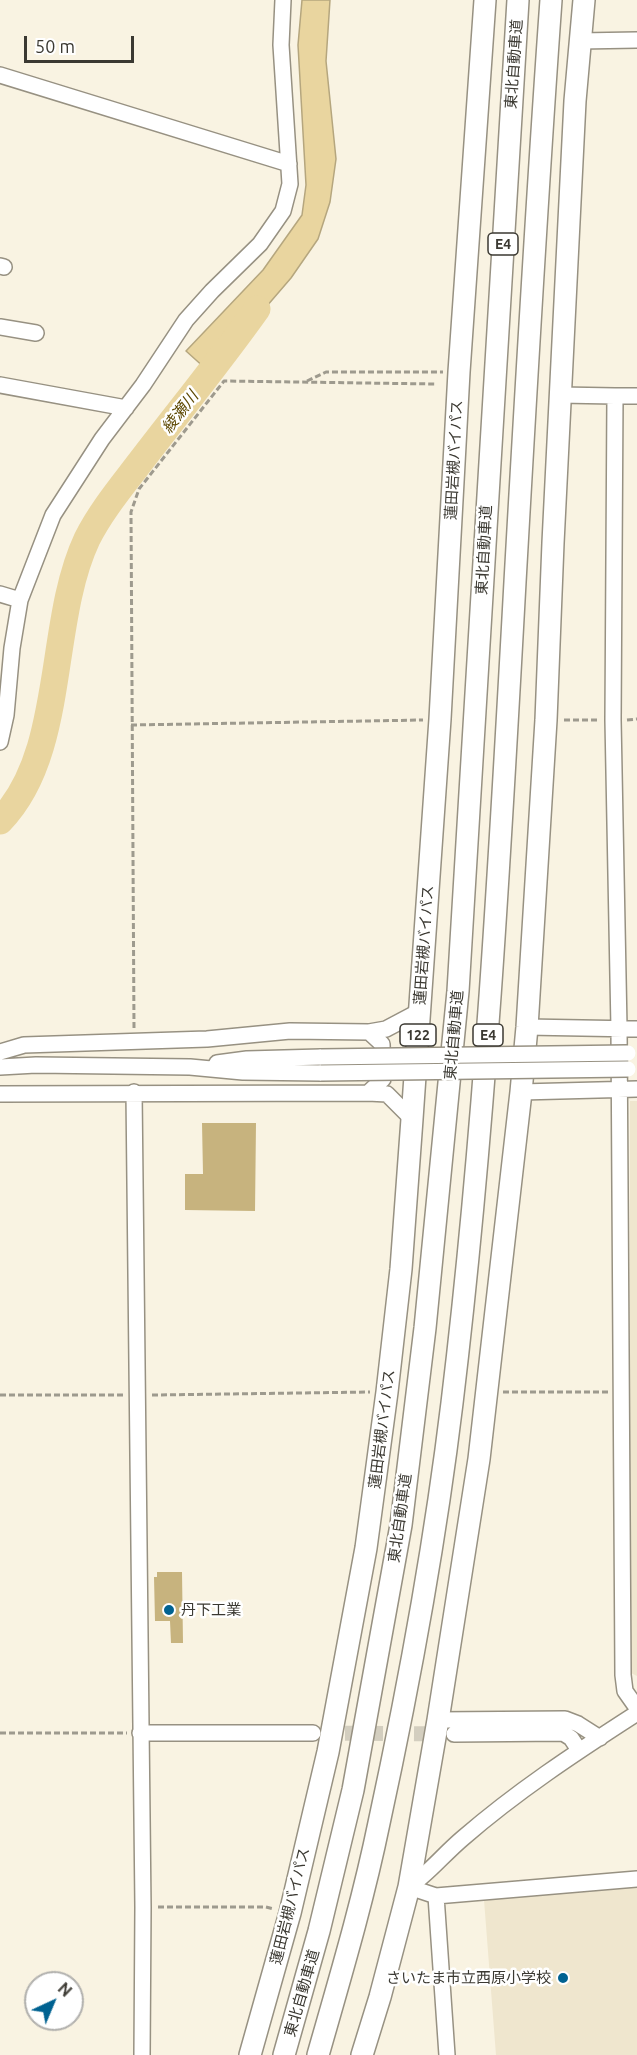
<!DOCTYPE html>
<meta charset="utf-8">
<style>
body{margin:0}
#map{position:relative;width:637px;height:2055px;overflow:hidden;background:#f9f3e2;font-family:Ubuntu,sans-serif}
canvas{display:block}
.north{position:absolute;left:24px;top:1971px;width:60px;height:60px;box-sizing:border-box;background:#fff;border:2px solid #b1b0ad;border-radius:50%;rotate:44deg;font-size:16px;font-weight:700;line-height:24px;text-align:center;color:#3b3932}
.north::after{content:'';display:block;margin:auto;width:21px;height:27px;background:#006291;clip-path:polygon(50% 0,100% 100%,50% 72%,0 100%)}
.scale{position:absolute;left:24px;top:36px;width:110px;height:27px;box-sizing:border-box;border:3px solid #3b3932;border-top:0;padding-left:8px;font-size:18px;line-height:21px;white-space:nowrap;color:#3b3932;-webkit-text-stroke:4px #fff;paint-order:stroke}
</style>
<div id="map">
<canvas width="637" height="2055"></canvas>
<div class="north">N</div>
<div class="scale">50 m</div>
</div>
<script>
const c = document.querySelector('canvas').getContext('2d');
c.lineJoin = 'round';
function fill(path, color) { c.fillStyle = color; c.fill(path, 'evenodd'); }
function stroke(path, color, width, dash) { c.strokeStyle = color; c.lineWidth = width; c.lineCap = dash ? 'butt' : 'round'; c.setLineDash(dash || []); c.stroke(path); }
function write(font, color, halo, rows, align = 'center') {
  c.font = font + ' Ubuntu,"Noto Sans JP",sans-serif'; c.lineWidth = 5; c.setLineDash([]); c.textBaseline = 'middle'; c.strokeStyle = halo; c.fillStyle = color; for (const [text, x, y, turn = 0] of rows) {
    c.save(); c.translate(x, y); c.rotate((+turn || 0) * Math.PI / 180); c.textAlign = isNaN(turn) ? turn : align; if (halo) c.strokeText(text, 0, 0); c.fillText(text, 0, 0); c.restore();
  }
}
fill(new Path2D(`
 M630 1101H637V1676L629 1672Z
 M637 1887V2055H496L484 1900Z`), '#efe6ce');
const water = new Path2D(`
 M302 0H330L326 61 336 159 330 202 318 239 291 278 254 321 206 369 186 351 263 270 302 215 306 185 298 45Z`);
fill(water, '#e9d59f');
stroke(water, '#b5a67e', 1.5);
stroke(new Path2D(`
 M0 821C67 752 47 624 87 539 101 511 122 486 141 461 180 410 220 361 257 309`), '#e9d59f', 27);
fill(new Path2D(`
 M202 1123H256L255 1211 185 1210V1174H203Z
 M157 1572H182L183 1643H171L170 1621H155L154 1577H157Z`), '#c7b37e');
stroke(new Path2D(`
 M322 1733 445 1734`), '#d3cebf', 15, [15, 8]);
const minor = new Path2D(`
 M580 41 637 40
 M0 75 289 164
 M0 266 4 267
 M0 327 36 333
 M0 385 126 408
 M560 395 615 396
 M637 396H615L613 720 619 1028 623 1675 625 1691 637 1708
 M0 594 20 600
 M0 742 6 715 12 648 20 600 53 515 102 439 143 385 186 320 212 291 260 244 283 211 290 184 281 45 283 0
 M527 1027 637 1029
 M369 1032 386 1029 420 1011
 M0 1052 24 1045 207 1039 290 1031 369 1032 382 1044 383 1079 368 1093 0 1094
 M217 1063 247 1059 321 1057
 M0 1067 36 1065 190 1067 243 1072 321 1073
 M134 1092 143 1907 142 2055
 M521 1092 637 1089
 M368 1093 387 1094 412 1119
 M438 1720 565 1719 578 1724 600 1738
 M140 1733H313
 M454 1734 563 1733 571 1738 579 1750
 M409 1887C429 1873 444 1854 463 1838 516 1792 575 1753 634 1715L637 1711
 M409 1887 436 1896 637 1879
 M436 1896 447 2055`);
const highway = new Path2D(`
 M250 2055 290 1913 328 1752 366 1548 387 1392 401 1269 412 1119 440 719 459 372 485 0
 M284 2055 319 1931 353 1790 401 1525 425 1328 458 991 518 0
 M318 2055C340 1978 363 1901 379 1823 409 1685 435 1544 452 1403 485 1130 500 856 515 582 526 388 537 194 551 0
 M362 2055 380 1997 409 1887 438 1720 479 1459 521 1092 527 1027 546 720 553 543 575 101 584 0`);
stroke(minor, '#979182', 18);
stroke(highway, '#979182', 24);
stroke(new Path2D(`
 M307 381 326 372H443
 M564 720H599
 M627 720 637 719
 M131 725 423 720
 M134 1028 131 512 139 489 224 381 435 384
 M503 1392H608
 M0 1395H124
 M152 1395 370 1392
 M0 1733H127
 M158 1907H266L274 1909`), '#9e9a8e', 3, [6, 3]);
stroke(minor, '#fff', 15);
stroke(highway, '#fff', 21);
const minorBridge = new Path2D(`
 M321 1057 628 1053
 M321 1073 628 1069`);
stroke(minorBridge, '#979182', 18, []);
stroke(minorBridge, '#fff', 15);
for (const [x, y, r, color] of [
 [169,1610,6,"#006291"],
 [563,1978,6,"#006291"]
]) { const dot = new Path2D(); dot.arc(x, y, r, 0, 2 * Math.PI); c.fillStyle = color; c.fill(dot); stroke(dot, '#fff', 2); }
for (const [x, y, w] of [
 [503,244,30],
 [418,1035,36],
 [488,1035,30]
]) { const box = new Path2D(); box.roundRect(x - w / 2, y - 11, w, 22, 4.5); c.fillStyle = '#fff'; c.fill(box); stroke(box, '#3b3932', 1.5); }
write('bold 14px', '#3b3932', null, [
 ["E4",503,244],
 ["122",418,1035],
 ["E4",488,1035]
]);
write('15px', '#3b3932', '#fff', [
 ["東北自動車道",514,64,-86],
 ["蓮田岩槻バイパス",454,460,-87],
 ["東北自動車道",484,550,-87],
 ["蓮田岩槻バイパス",424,945,-86],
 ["東北自動車道",454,1035,-85],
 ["蓮田岩槻バイパス",382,1429,-83],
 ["東北自動車道",400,1518,-82],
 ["蓮田岩槻バイパス",290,1906,-76],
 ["東北自動車道",302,1993,-74]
]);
write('15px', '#3b3932', '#fff', [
 ["丹下工業",181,1610],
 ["さいたま市立西原小学校",551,1978,"right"]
], 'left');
write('italic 16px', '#5e4904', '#fff', [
 ["綾瀬川",180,412,-52]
]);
</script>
